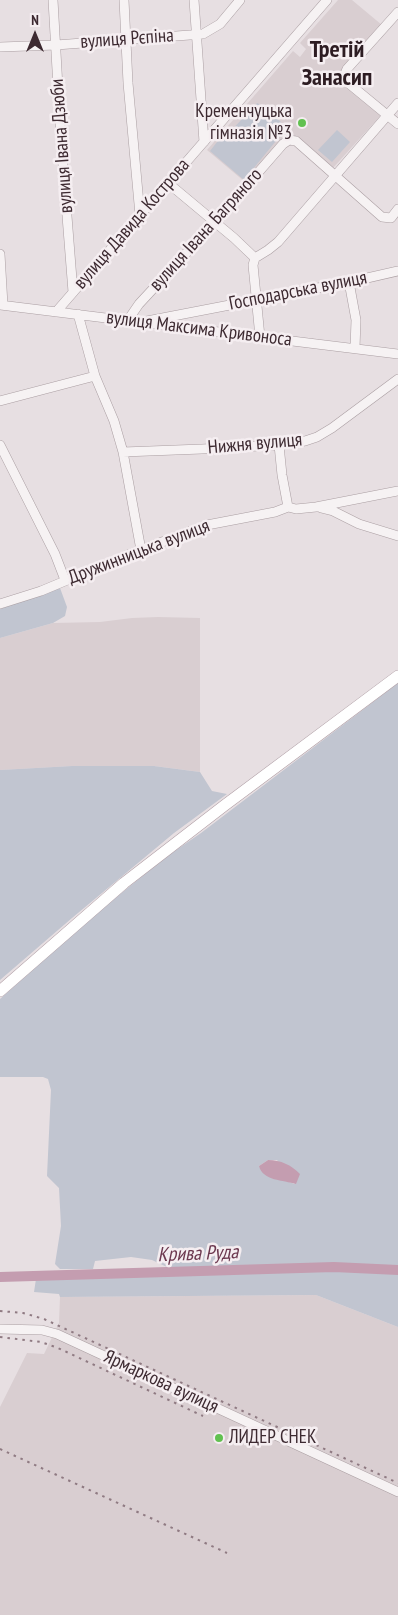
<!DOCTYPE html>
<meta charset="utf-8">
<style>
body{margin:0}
#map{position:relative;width:398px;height:1615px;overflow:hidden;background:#e7dfe2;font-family:"PT Sans Narrow",sans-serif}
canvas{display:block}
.north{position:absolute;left:10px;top:10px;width:50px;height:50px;-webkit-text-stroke:4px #f5eef1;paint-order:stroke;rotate:0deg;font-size:14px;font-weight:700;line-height:20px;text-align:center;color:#3d2a31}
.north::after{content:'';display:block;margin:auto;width:18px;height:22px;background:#3d2a31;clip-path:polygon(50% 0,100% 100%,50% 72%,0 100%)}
</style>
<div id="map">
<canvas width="398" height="1615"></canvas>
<div class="north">N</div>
</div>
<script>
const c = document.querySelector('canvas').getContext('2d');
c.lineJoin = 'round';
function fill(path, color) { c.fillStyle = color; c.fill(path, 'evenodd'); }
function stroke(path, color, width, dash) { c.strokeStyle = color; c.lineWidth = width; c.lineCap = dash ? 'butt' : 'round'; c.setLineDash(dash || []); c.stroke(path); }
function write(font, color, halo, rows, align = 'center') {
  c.font = font + ' "PT Sans Narrow",sans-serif'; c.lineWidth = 5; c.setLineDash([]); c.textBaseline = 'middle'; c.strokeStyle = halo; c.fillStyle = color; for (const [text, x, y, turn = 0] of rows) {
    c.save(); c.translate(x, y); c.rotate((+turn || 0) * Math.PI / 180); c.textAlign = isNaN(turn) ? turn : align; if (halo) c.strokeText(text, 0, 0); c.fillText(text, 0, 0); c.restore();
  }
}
fill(new Path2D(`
 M338 0H352L382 25 337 76 381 115 333 168 289 131 245 182 207 150 293 51 300 57 306 49 300 43Z
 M158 617 200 618V772L154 766H72L0 770V638L53 623 100 622 132 618Z
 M316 1295 398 1327V1615H0V1407L27 1353 44 1354 59 1323 60 1297Z`), '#d9ced1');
fill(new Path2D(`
 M257 103 261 105 281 122 283 126 280 136 244 180 210 151 221 137 228 134Z
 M337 130 350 142 332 162 318 150Z
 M60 588 67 607 65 616 53 623 0 638V609Z
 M398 683V1327L316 1295 60 1297 59 1294 34 1292 36 1279H38L96 1278 135 1275 230 1274 232 1267H167L152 1260 131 1257 95 1261 93 1269H60L55 1264 61 1226 59 1188 47 1176 51 1090 48 1079 43 1077H0V999L82 925 166 857 201 833ZM268 1160H277L295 1184 286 1181 259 1166Z
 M72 766H154L200 772 212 791 227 794 174 833 72 918 0 980V770Z`), '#c1c5d0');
fill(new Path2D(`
 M268 1160C281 1160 291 1165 300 1174L296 1184C283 1180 263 1181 259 1166Z`), '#c49db0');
stroke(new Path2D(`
 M0 1277 334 1267 398 1270`), '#c49db0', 10);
const minor = new Path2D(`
 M53 0 61 140 73 292
 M124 0 128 83 140 215
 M194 0 204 142
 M398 12 347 69 344 76 347 82 398 124
 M0 47 56 45 203 34 220 24 240 0
 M168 183 234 238 255 258
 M0 254 3 305
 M349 282 356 320 355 348
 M0 305 398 354
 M56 312 327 0
 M78 314 95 376 114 421 123 452 141 550
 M128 320 139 304 215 222 283 144 289 140 296 141 382 217 391 218 398 209
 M147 321 354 281 398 271
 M260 337 253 265 255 258 268 250 278 242 398 103
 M0 401 95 376
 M0 445 55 554 65 580
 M279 445 282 475 288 507
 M123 452 202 449 279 445 305 441 317 437 332 428 398 379
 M321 508 333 511 359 524 398 536
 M0 604 41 591 125 556 207 525 275 512 288 507 296 509 316 507 398 491
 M0 1329 42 1330 57 1334 398 1492`);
const major = new Path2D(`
 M0 991 124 883 225 805 398 676`);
stroke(minor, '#aa9ea2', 10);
stroke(major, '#b1a0a7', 12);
stroke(minor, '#f6f2f3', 9);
stroke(major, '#fff', 11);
stroke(new Path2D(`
 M0 1311 23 1313 44 1319 398 1483
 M0 1337 41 1342 58 1348 203 1416
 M0 1449 227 1553`), '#8f7a82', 2, [2.5, 5]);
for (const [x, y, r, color] of [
 [302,123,5,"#61c150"],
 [219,1438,5,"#61c150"]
]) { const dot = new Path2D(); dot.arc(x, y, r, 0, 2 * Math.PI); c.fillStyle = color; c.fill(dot); stroke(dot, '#f5eef1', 2); }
write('19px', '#3d2a31', '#f5eef1', [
 ["вулиця Рєпіна",127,39,-4],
 ["вулиця Івана Дзюби",62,146,-94],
 ["вулиця Давида Кострова",132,224,-49],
 ["вулиця Івана Багряного",206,230,-48],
 ["Господарська вулиця",298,291,-11],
 ["вулиця Максима Кривоноса",199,329,7],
 ["Нижня вулиця",255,444,-5],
 ["Дружинницька вулиця",139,552,-21],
 ["Ярмаркова вулиця",161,1382,25]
]);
write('19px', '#3d2a31', '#f5eef1', [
 ["Кременчуцька",292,112],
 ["гімназія №3",292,134],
 ["ЛИДЕР СНЕК",229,1438,"left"]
], 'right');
write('italic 20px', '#6c384f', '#f5eef1', [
 ["Крива Руда",198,1254,-2]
]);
write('bold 24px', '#2d1c22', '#f5eef1', [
 ["Третій",337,50],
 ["Занасип",337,78]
]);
</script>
